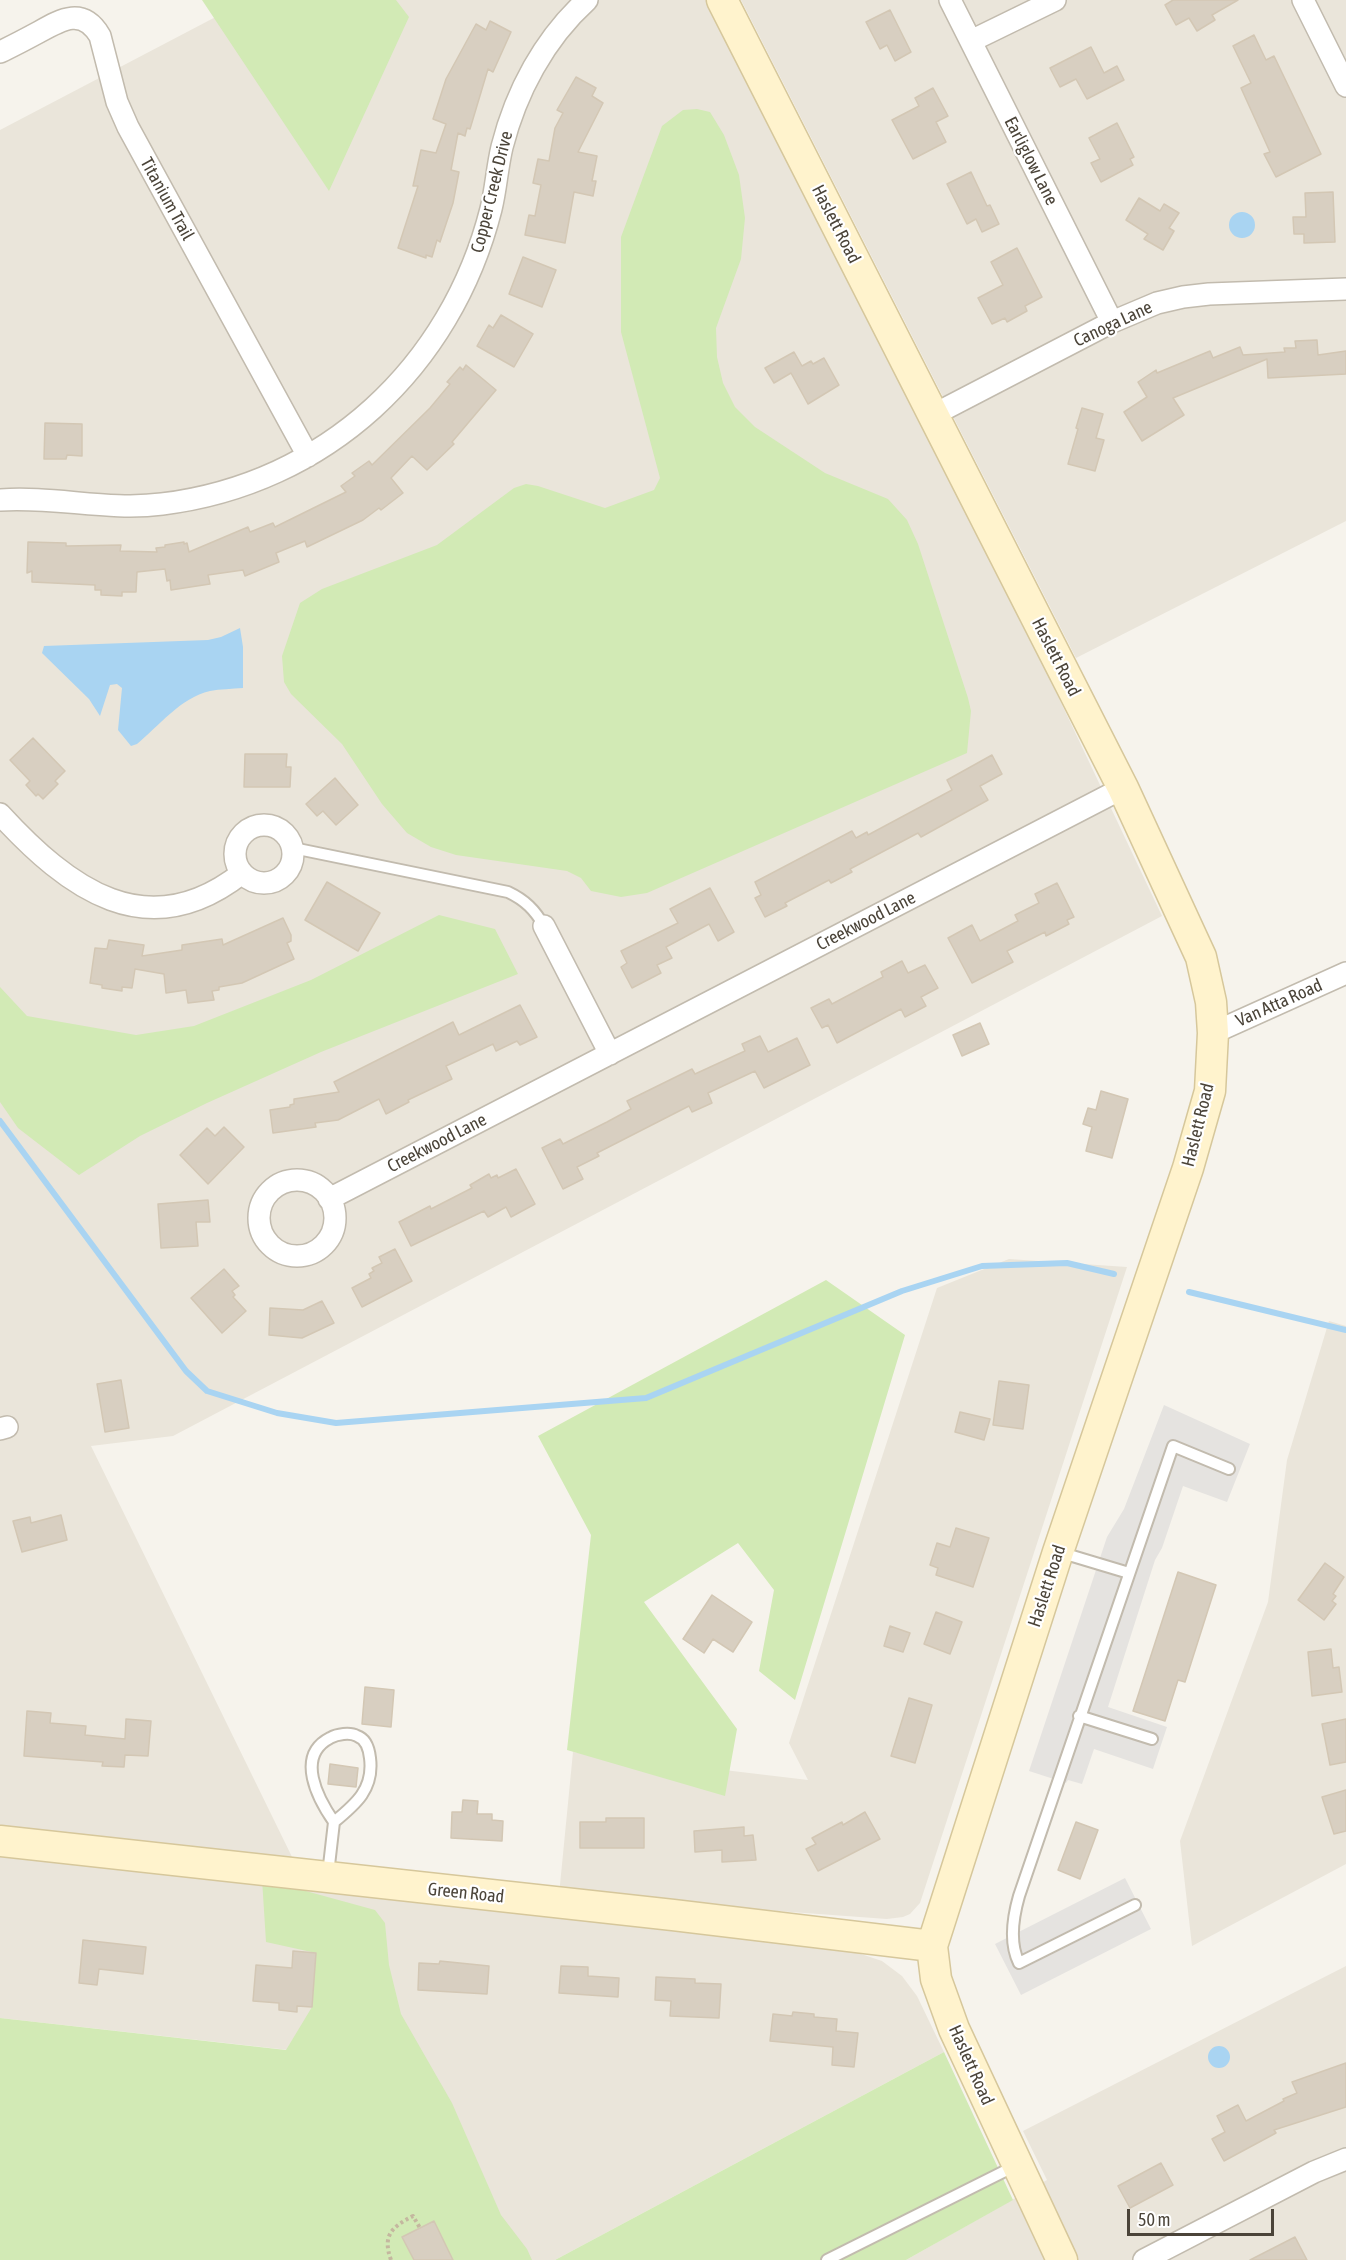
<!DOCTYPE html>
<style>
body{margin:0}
#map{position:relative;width:1346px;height:2260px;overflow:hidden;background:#f6f3ec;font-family:"Asap Condensed",sans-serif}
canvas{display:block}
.scale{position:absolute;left:1127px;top:2209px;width:147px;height:27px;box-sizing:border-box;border:3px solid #4b4439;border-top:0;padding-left:8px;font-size:18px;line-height:21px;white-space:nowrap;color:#4b4439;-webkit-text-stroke:4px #fff;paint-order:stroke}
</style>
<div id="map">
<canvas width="1346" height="2260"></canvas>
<div class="scale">50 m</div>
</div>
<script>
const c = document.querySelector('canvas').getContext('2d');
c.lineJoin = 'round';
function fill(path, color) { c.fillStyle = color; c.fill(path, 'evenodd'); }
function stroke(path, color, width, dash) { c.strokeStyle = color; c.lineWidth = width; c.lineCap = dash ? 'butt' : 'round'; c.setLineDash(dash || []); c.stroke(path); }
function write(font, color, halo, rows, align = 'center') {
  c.font = font + ' "Asap Condensed",sans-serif'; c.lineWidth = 4.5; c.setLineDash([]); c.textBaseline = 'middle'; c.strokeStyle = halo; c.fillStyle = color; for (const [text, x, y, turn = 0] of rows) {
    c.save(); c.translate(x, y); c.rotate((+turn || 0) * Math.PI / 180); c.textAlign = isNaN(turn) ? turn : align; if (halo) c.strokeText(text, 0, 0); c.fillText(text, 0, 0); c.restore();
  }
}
fill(new Path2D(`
 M248 0H706L1047 673 1162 916 173 1436 91 1446 295 1863 0 1829V130Z
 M741 0H1346V521L1076 658Z
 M1009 1259 1127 1267 920 1903 910 1914 903 1917 887 1919 559 1895 573 1752 808 1780 789 1743 937 1288Z
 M1329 1321 1346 1326V1864L1192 1946 1180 1841 1268 1602 1287 1460Z
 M0 1849 855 1952 882 1961 902 1976 917 1996 944 2052 555 2260H496L388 2061 0 2018Z
 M1346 1966V2260H906L1047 2180 1023 2131Z`), '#eae5da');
fill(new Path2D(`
 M202 0H396L409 17 329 191Z
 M697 109 710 112 724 135 739 175 745 218 741 259 716 328 717 357 723 383 735 407 755 427 825 473 888 499 907 520 918 544 968 698 971 711 967 753 647 893 621 897 591 891 581 878 567 871 456 855 431 847 407 833 382 804 342 744 291 694 284 682 282 656 300 603 322 589 437 545 514 488 526 484 538 486 605 508 654 490 660 478 621 332V237L662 126 683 110Z
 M439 915 495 929 518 974 321 1052 207 1103 140 1136 79 1175 18 1128 0 1102V987L27 1016 136 1035 194 1026 311 980Z
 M826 1280 905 1335 795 1700 759 1671 774 1590 738 1543 644 1602 737 1729 725 1796 567 1750 591 1535 538 1436Z
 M262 1879 375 1910 385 1923 389 1965 401 2014 452 2103 501 2215 527 2249 532 2260H0V2018L286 2050 312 2007 316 1953 266 1942Z
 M944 2052 1013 2200 906 2260H555Z`), '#d2eab5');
fill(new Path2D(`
 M1164 1405 1250 1444 1227 1502 1183 1486 1162 1548 1155 1560 1108 1707 1167 1727 1153 1769 1094 1749 1082 1784 1068 1780 1066 1783 1029 1771 1107 1537 1124 1509Z
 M1125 1878 1151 1929 1021 1995 995 1944Z`), '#e5e3e0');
fill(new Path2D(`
 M1229 225a13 13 0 1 1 26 0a13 13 0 1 1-26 0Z
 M240 628 243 647V688C232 689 220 689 210 691 180 698 159 726 137 744L131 746 118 730 122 688 117 684 110 685 100 716 89 699 42 653 44 646 208 640 221 637Z
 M1208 2057a11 11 0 1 1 22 0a11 11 0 1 1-22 0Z`), '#a9d4f2');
stroke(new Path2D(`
 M0 1121 186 1371 207 1391 277 1413 336 1423 646 1398 902 1291 982 1266 1067 1263 1114 1274
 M1189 1292 1346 1330`), '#a9d4f2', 6);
const building = new Path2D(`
 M1173 0H1238L1212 15 1215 20 1197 31 1189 18 1176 25 1165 5Z
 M890 10 911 52 895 61 887 45 880 49 866 22Z
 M490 21 511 32 493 72 488 69 470 129 467 128 465 136 458 133 451 170 459 172 453 203 440 242 437 240 432 257 426 255V258L398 248 418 186H413L421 150 436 153 446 124 433 119 446 79 476 24 486 30Z
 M1254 35 1266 60 1274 56 1321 154 1276 177 1264 154 1270 152 1241 88 1251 83 1233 46Z
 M1091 47 1104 73 1117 66 1124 80 1087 99 1076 79 1060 87 1050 68Z
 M576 77 596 88 592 96 603 103 578 152 597 156 592 181H596L593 196 574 192 565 243 525 235 529 215 535 216 541 185 533 183 538 159 549 161 555 128 563 113 557 110Z
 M933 88 948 116 936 122 946 142 913 159 892 120 919 106 915 98Z
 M1117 123 1134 157 1130 159 1133 165 1101 182 1091 163 1100 159 1089 138Z
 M971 172 987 206 990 205 999 224 982 232 976 219 967 224 947 184Z
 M1333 192 1335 242 1304 243V234H1294L1293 217H1306L1305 193Z
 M1139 198 1160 211 1164 204 1179 213 1169 228 1174 231 1163 250 1144 239 1148 234 1126 220Z
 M1017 248 1042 297 1025 306 1027 311 1007 322 1005 318 992 324 978 298 1003 285 991 262Z
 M523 257 556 270 542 307 509 294Z
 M501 315 533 334 514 367 477 346 489 325 493 328Z
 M1317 340 1318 355 1346 351V374L1268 378 1267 359 1173 398 1184 415 1142 441 1124 412 1147 397 1138 382 1156 370 1157 373 1210 351 1213 358 1240 347 1243 355 1285 352 1284 348H1296L1295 341Z
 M794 352 802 366 811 361 813 364 824 358 839 385 808 404 791 373 774 383 765 368Z
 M466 365 496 390 452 442 454 444 427 470 412 456 391 478 403 493 381 510 379 508 363 520 307 547 305 541 276 553 279 562 245 576 243 570 208 575 210 584 171 590 170 580 167 581 165 569 137 572 136 592H122V596L101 595V590H95V585L32 582V571L27 573 28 542 66 543V546L121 545 120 551 157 552 156 548 165 547V545L184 542V544L187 543 189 552 248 527 250 532 273 523 275 527 346 492 341 486 355 476 352 473 369 461 372 465 430 408 450 384 447 382 460 367 463 370Z
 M1082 408 1103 414 1096 438 1104 440 1095 471 1068 464 1078 429 1076 428Z
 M45 423 82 424V456L67 455 66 459H44Z
 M33 738 65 771 55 781 58 784 43 799 38 794 36 796 26 785 30 781 10 760Z
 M245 754H287L286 767H291L290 787H244Z
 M992 755 1002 774 980 786 988 800 921 837 918 833 850 869 852 872 831 883 829 880 785 903 787 906 765 917 755 898 761 895 755 882 852 831 856 838 867 832 868 835 952 790 947 780Z
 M335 778 358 805 336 825 323 811 317 816 306 804Z
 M327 882 380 913 358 951 305 920Z
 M1057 883 1074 917 1067 920 1069 924 1046 936 1045 932 1007 951 1013 962 972 983 948 938 972 925 980 941 1018 921 1015 915 1039 903 1035 894Z
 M710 888 734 932 718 941 709 924 666 947 672 958 657 965 661 973 632 988 621 967 627 963 621 951 678 923 670 909Z
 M283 918 291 935V941L287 943 294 959 242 983 219 987V990L212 991 214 1000 188 1003 186 990 166 993 164 974 135 969 132 988 122 987V991L102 988V985L90 983 95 948 107 949 109 940 144 945 142 956 182 950V945L222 939 223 945Z
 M902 961 908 973 925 965 938 988 921 997 926 1006 905 1017 901 1009 837 1043 828 1025 822 1028 811 1008 829 999 832 1004 883 977 881 972Z
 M520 1005 537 1037 520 1045 517 1041 496 1051 493 1044 446 1066 452 1079 408 1100 409 1102 386 1114 379 1099 338 1120 315 1123 316 1127 273 1133 270 1110 290 1107V1105L294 1104V1099L339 1092 334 1082 453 1022 459 1035Z
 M980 1023 989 1044 962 1056 953 1035Z
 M760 1036 768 1052 797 1038 810 1065 764 1088 755 1071 708 1093 712 1103 692 1112 689 1106 597 1153 599 1156 577 1167 583 1179 563 1189 542 1148 560 1139 563 1144 607 1122 631 1109 627 1101 692 1069 695 1074 745 1051 742 1044Z
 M1101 1091 1128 1099 1112 1158 1086 1151 1092 1127 1083 1124 1088 1108 1096 1110Z
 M224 1127 244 1147 208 1184 180 1155 207 1128 215 1136Z
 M516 1169 535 1204 511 1217 506 1207 488 1217 484 1211 411 1246 399 1222 430 1206 431 1209 472 1188 470 1185 489 1174 491 1178 497 1175 498 1178Z
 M208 1200 210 1222H196L198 1246 161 1248 158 1204Z
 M395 1249 412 1281 362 1307 352 1288 371 1278 369 1274 374 1271 372 1268 382 1263 379 1257Z
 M224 1269 239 1286 232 1291 235 1295 233 1297 246 1311 222 1333 191 1298Z
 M322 1301 334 1323 302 1338 269 1335 270 1308 303 1310Z
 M121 1380 129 1428 105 1432 97 1384Z
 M999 1381 1029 1385 1023 1429 993 1425Z
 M960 1412 990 1419 984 1440 955 1432Z
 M61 1515 67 1540 22 1552 13 1521 30 1517 31 1523Z
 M956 1528 989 1538 973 1587 936 1575 938 1568 930 1565 937 1543 950 1547Z
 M1325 1563 1344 1577 1333 1594 1336 1596 1332 1601 1336 1604 1324 1620 1298 1600Z
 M1178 1572 1216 1585 1185 1682 1178 1680 1165 1721 1133 1711Z
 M712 1595 752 1622 733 1652 713 1639 704 1653 683 1639Z
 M936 1612 962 1622 950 1654 924 1644Z
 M890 1626 910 1633 903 1652 884 1646Z
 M1331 1649 1333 1668 1339 1667 1342 1692 1312 1696 1308 1652Z
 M365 1687 394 1690 391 1727 362 1724Z
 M909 1698 932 1705 915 1763 891 1756Z
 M27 1711 51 1713 50 1723 86 1726 85 1735 125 1739 126 1719 151 1721 148 1756 125 1755 124 1767 102 1766 103 1762 24 1756Z
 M1346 1719V1762L1330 1765 1322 1724Z
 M330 1764 358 1768 356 1787 328 1784Z
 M1346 1790V1831L1334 1834 1322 1797Z
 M463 1800 478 1801 477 1814H492V1820L503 1821 502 1841 451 1838 452 1812H462Z
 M865 1812 880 1839 818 1871 806 1849 816 1844 812 1838 842 1822 843 1825Z
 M606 1818H644V1848H580V1822H606Z
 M1076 1822 1098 1830 1080 1879 1058 1870Z
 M744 1827V1836L753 1835 756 1860 722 1862V1850L695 1852 694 1831Z
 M83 1940 146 1947 143 1974 99 1969 97 1985 79 1983Z
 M293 1951 316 1953 312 2007 297 2006V2012L279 2010V2003L253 2001 256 1965 292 1968Z
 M440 1961 489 1966 487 1994 418 1990 419 1963 439 1964Z
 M561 1966 588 1967V1976L619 1978 618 1997 559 1993Z
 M656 1977 695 1979V1983L721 1984 719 2018 670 2016 671 2001 655 2000Z
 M793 2012 814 2014V2017L837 2019 836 2031 858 2033 854 2067 832 2065 833 2047 770 2041 773 2014 792 2016Z
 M1346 2063V2107L1274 2130 1276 2133 1224 2161 1212 2139 1225 2132 1217 2116 1238 2105 1246 2121 1284 2101 1283 2099 1297 2093 1292 2082Z
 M1161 2163 1173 2185 1130 2208 1118 2186Z
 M434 2221 453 2260H414L402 2237Z
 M1295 2237 1307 2260H1250Z`);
fill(building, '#d8cfc1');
stroke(building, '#d3c7b4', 1.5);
const lane = new Path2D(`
 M293 848 508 892C525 900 535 910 544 926
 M1059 1552 1129 1573
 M1079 1716 1152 1739
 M328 1874 334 1822C356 1804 374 1789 370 1758 369 1749 366 1739 357 1736 350 1732 337 1734 330 1738 295 1756 318 1799 334 1822
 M1135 1905 1019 1963C1009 1943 1013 1917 1019 1896L1173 1446 1229 1469
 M827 2260 1015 2166`);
const street = new Path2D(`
 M950 0 1112 322
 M1303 0 1346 86
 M971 41 1055 0
 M0 52C13 46 26 39 39 32 62 19 83 7 100 36L117 102 128 127 308 456
 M933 415 1112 322 1157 303 1183 297 1209 294 1346 289
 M0 500C54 496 108 511 162 504 326 484 451 367 491 209 496 189 497 168 502 147 516 92 544 39 587 0
 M0 814C68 888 147 948 242 873
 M235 854a29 29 0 1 1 58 0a29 29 0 1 1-58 0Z
 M544 926 610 1054
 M1213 1033 1346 973
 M259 1218a38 38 0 1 1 76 0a38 38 0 1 1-76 0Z
 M329 1199 1123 788
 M0 1429 7 1427
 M1144 2260 1314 2172 1346 2159`);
const secondary = new Path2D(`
 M722 0 1123 788 1201 957 1211 1002 1213 1033 1210 1091 1188 1168 1058 1552 932 1946 936 1979 954 2029 1062 2260
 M0 1841 673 1915 932 1946`);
stroke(lane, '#c2bbae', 14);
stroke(street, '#c2bbae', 24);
stroke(secondary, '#d6c79b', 33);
stroke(new Path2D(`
 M391 2260C382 2235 392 2227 413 2216L420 2228`), '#c4b79f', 4, [3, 3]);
stroke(lane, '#fff', 10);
stroke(street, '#fff', 21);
stroke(secondary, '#fff3cd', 30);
write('18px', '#4b4439', '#fff', [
 ["Earliglow Lane",1031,161,63],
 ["Copper Creek Drive",492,192,-76],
 ["Titanium Trail",167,199,61],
 ["Haslett Road",836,224,63],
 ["Canoga Lane",1113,324,-25],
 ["Haslett Road",1056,657,63],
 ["Creekwood Lane",866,921,-27],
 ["Van Atta Road",1279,1003,-24],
 ["Haslett Road",1198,1125,-76],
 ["Creekwood Lane",437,1143,-27],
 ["Haslett Road",1047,1586,-72],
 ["Green Road",466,1893,6],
 ["Haslett Road",971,2065,66]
]);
</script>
